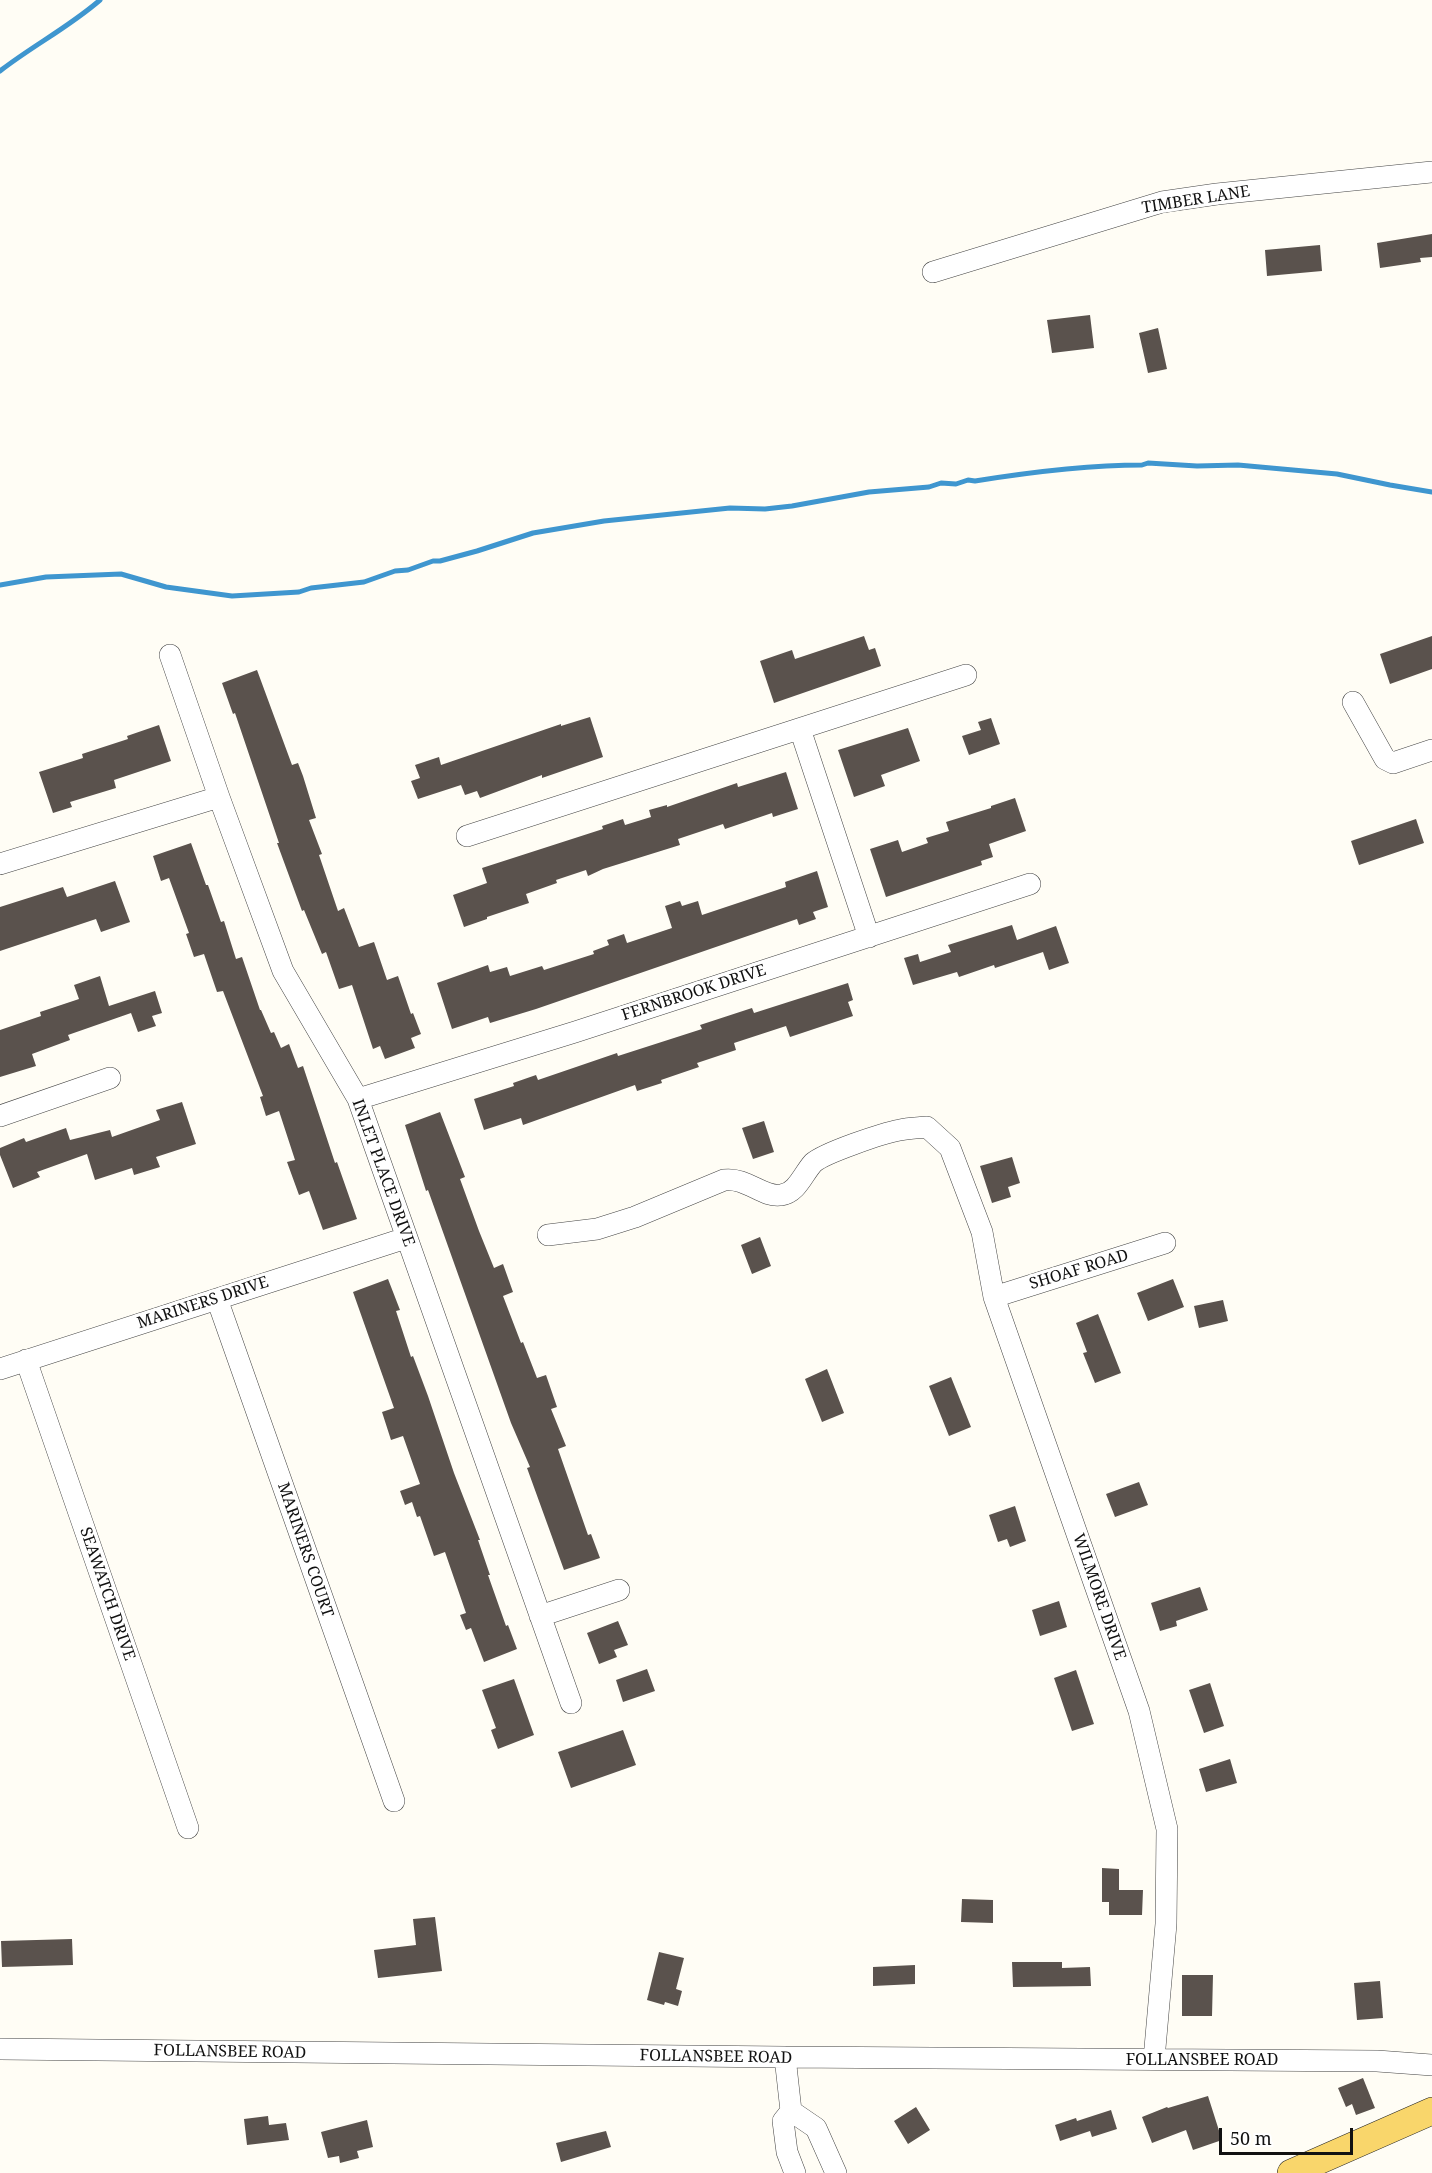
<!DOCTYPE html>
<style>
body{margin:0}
#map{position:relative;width:1432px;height:2173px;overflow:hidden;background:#fffdf5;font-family:"Noto Serif",serif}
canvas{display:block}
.scale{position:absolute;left:1219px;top:2128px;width:134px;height:27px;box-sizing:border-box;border:3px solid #111;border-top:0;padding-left:8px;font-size:18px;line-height:21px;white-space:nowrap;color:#111;-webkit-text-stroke:4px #fff;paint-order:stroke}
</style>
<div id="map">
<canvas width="1432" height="2173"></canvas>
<div class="scale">50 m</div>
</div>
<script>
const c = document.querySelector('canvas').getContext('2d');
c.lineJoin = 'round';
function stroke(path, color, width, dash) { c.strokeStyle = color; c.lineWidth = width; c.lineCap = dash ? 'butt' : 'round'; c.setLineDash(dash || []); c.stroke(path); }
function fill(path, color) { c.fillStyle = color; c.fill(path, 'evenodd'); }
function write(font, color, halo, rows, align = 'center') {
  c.font = font + ' "Noto Serif",serif'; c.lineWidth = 6; c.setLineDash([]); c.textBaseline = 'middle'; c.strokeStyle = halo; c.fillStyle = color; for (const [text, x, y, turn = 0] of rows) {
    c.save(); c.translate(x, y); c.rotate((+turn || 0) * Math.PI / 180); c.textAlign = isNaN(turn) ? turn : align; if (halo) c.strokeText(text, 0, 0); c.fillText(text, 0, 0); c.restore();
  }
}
stroke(new Path2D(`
 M0 71C32 46 69 27 100 0
 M0 585 46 577 121 574 166 587 232 596 299 592 311 588 364 582 395 571 408 570 433 561H440L477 551 533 533 604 521 730 508 765 509 792 506 869 492 929 487 941 483 956 484 968 480 975 481C1031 472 1085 465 1142 465L1148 463 1197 466 1238 465 1337 474 1390 485 1432 492`), '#3f96cf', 5);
fill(new Path2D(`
 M1432 234V257L1420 258 1421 262 1380 268 1377 243Z
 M1320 245 1322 271 1267 276 1265 250Z
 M1090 315 1094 348 1052 353 1047 320Z
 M1158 328 1167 369 1148 373 1139 333Z
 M864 636 869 650 875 648 881 666 774 703 760 661 792 650 795 659Z
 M1432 636V669L1390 684 1380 654Z
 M257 670 292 765 298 763 303 776 316 818 309 820 322 854 319 855 338 911 344 908 359 947 374 942 387 980 398 976 411 1014 413 1013 421 1034 411 1038 415 1048 385 1059 380 1046 373 1049 352 985 339 989 326 952 322 954 304 910 302 911 277 843H279L235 713 233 714 222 683Z
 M590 717 603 757 542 778V775L480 798 477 791 465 795 461 785 418 799 411 781 420 778 415 765 439 757 441 765 561 724V726Z
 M991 718 1000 744 969 755 962 736 981 730 978 722Z
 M159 725 171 761 114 780 116 788 70 802 72 807 53 813 39 772 83 758 82 754 128 739 127 736Z
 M908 728 920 761 881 775 885 786 854 797 838 750Z
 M786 772 798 809 773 817 772 813 725 829 723 824 678 839 680 845 603 869 588 876 586 870 556 880 557 883 526 894 529 903 487 917V919L464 927 453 895 487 883 482 868 603 829 602 826 623 819 625 825 651 817 649 810 667 805V807L737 783 738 787Z
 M1015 798 1026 831 989 844 993 857 981 861 982 865 886 897 870 849 898 840 902 852 928 843 926 838 949 831 946 822 991 808V806Z
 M1416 819 1424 843 1359 865 1351 841Z
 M191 843 206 885H208L221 922 224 921 236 959 242 957 260 1010H261L271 1033 274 1032 281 1048 289 1044 298 1068 303 1066 335 1163 337 1162 357 1219 323 1230 309 1191 299 1195 287 1162 295 1160 279 1111 266 1116 260 1097 263 1096 223 991 217 992 204 954 194 957 186 934 189 933 169 878 161 881 153 856Z
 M817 871 828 907 813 912 816 919 799 925 797 919 536 1009 490 1023 488 1017 452 1029 437 983 488 965 490 972 507 967 510 976 542 966 544 970 594 954 593 951 609 945 607 940 624 934 627 943 672 928 665 906 680 901 682 906 698 901 702 915 786 887 785 882Z
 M115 881 130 922 101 932 96 919 0 951V907L63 887 67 897Z
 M1012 925 1017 940 1056 926 1069 963 1049 970 1043 952 995 968 994 965 959 977 957 972 913 985 904 958 918 954 920 962 951 952 948 945Z
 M100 976 109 1006 155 991 162 1013 152 1016 156 1026 138 1032 131 1013 68 1035 70 1040 32 1054 36 1066 0 1077V1030L41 1016 40 1012 79 999 74 985Z
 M848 983 853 1000 848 1002 853 1016 790 1037 786 1026 734 1043 736 1050 697 1063 699 1067 661 1080 662 1083 637 1091 635 1085 523 1125 521 1118 484 1130 474 1099 514 1086 513 1083 536 1075 538 1080 617 1053 618 1056 702 1029 700 1025 752 1008 754 1013Z
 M182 1102 196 1144 156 1157 160 1167 134 1175 132 1168 95 1180 87 1154 37 1172 40 1177 13 1188 0 1155V1148L24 1138 26 1142 66 1128 70 1140 110 1130 112 1137 160 1120 156 1110Z
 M440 1112 465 1177 460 1179 479 1231 494 1268 503 1264 513 1292 503 1296 521 1343 523 1342 537 1378 546 1375 557 1407 551 1409 566 1446 558 1449 588 1535 591 1534 600 1558 564 1570 527 1468 530 1467 511 1423 428 1190 426 1191 405 1125Z
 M764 1121 774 1152 753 1159 742 1128Z
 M1012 1157 1020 1183 1008 1187 1011 1197 992 1203 980 1166Z
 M760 1237 771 1266 752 1274 741 1245Z
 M388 1279 400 1310 396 1311 411 1357 413 1356 428 1396 454 1473 480 1540H478L490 1575H488L506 1626 508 1625 517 1649 484 1662 471 1628 466 1630 460 1615 466 1613 445 1552 434 1556 420 1516 417 1517 412 1502 405 1505 400 1491 420 1484 403 1436 391 1440 382 1412 394 1408 353 1292Z
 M1173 1279 1184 1307 1148 1321 1137 1293Z
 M1223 1300 1228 1321 1199 1328 1194 1306Z
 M1098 1314 1121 1373 1095 1383 1083 1353 1087 1352 1076 1323Z
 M827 1369 844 1413 822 1422 805 1379Z
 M951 1377 971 1427 949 1436 929 1386Z
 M1139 1482 1148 1505 1115 1517 1106 1494Z
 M1015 1506 1026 1541 1010 1547 1007 1539 998 1542 989 1515Z
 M1200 1587 1208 1610 1176 1621 1177 1626 1160 1631 1151 1603Z
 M1059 1601 1067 1627 1040 1636 1032 1610Z
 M618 1621 628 1645 614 1650 617 1657 599 1664 587 1633Z
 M647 1669 655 1691 623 1702 616 1680Z
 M1076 1670 1094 1724 1072 1731 1054 1678Z
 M514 1679 534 1735 498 1749 491 1730 496 1728 482 1690Z
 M1210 1683 1224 1726 1204 1733 1189 1690Z
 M623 1730 636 1765 571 1788 558 1752Z
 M1230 1759 1237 1783 1206 1792 1199 1769Z
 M1102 1868 1119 1869V1890H1143L1142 1915H1109V1902H1102Z
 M962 1899 993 1900V1923L961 1922Z
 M435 1917 442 1971 378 1978 374 1950 416 1945 413 1919Z
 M72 1939 73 1965 2 1967 1 1941Z
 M659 1952 684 1958 676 1989 682 1991 678 2006 665 2002 664 2005 647 2000Z
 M1012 1962H1062V1968L1090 1967 1091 1986 1013 1987Z
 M915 1965V1984L873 1986V1967Z
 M1182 1975H1213L1212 2016H1182Z
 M1380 1981 1383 2018 1357 2020 1354 1983Z
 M1363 2078 1375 2108 1356 2115 1352 2104 1346 2107 1338 2088Z
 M1208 2096 1222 2140 1193 2150 1186 2130 1152 2143 1142 2117 1167 2107 1168 2108Z
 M916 2107 930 2130 908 2144 894 2121Z
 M1111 2110 1117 2129 1092 2137 1090 2131 1060 2141 1055 2125 1076 2118 1077 2121Z
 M268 2116 269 2125 286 2123 289 2140 247 2145 244 2119Z
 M367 2120 373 2147 357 2151 359 2158 340 2163 339 2156 328 2158 321 2132Z
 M606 2131 611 2147 561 2162 556 2143Z`), '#5a524d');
const minor = new Path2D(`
 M933 272 1162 202 1217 194 1432 172
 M170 655 219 797 283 971 358 1099 571 1703
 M1353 702 1385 759 1393 763 1432 750
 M800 729 869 937
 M467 836 966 675
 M0 864 219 797
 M358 1099 575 1032 1030 884
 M0 1116 110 1078
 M548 1235 597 1229 635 1217 724 1180C747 1177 763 1198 781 1195 797 1193 803 1174 813 1163 824 1153 883 1133 900 1130 909 1128 918 1128 927 1127L950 1148 982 1232 994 1297 1139 1711 1167 1829 1166 1924 1154 2059
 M994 1297 1165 1243
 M217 1299 394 1801
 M26 1360 188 1828
 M0 1369 406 1238
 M540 1616 619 1590
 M0 2049 785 2057 1377 2061 1432 2065
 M785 2057 791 2111 783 2121 787 2152 795 2173
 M791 2111 816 2128 836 2173`);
const major = new Path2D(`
 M1291 2173 1432 2111`);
stroke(minor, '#444', 22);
stroke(major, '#222', 28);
stroke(minor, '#fff', 21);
stroke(major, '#f9d66b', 27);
write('16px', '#111', '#fff', [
 ["TIMBER LANE",1196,200,-9],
 ["FERNBROOK DRIVE",694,993,-18],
 ["INLET PLACE DRIVE",383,1173,70],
 ["SHOAF ROAD",1079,1270,-17],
 ["MARINERS DRIVE",203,1303,-18],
 ["MARINERS COURT",305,1550,71],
 ["SEAWATCH DRIVE",107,1594,71],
 ["WILMORE DRIVE",1099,1597,71],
 ["FOLLANSBEE ROAD",230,2052,1],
 ["FOLLANSBEE ROAD",716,2057,1],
 ["FOLLANSBEE ROAD",1202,2060]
]);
</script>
